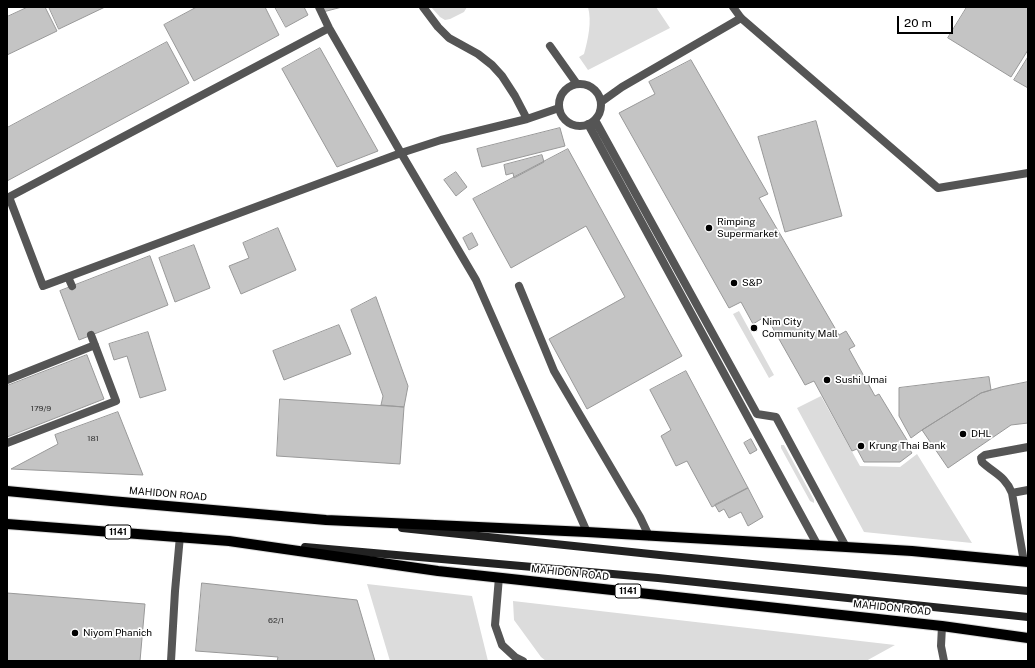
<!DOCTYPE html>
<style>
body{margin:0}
#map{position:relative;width:1035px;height:668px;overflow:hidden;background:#fff;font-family:"Public Sans",sans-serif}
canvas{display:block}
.frame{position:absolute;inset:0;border:8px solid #000;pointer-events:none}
.scale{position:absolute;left:897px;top:16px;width:56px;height:18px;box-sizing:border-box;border:2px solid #000;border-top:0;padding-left:5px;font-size:12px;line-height:14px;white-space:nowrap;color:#000;-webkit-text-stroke:3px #fff;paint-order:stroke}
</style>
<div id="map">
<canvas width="1035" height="668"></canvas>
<div class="frame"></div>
<div class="scale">20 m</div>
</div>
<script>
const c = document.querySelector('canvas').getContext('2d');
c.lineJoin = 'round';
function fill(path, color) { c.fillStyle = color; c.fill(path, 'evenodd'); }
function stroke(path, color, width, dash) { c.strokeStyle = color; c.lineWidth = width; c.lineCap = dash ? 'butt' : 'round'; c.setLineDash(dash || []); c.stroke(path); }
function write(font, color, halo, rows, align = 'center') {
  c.font = font + ' "Public Sans",sans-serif'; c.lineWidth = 3.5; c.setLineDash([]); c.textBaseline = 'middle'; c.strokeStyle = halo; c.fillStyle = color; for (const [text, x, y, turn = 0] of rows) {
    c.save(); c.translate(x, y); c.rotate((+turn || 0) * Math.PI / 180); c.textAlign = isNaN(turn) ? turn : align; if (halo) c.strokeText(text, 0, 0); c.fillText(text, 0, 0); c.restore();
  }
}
fill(new Path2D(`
 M431 7H467L464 12 450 19 445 20 440 17Z
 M588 7H656L670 28 588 70 579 57 584 54C588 39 592 22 588 7Z
 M739 311 774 375 769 378 733 314Z
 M821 396 860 466 900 467 917 454 972 543 864 532 797 408Z
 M781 445H784L814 500V503L810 501 781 448Z
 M367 584 472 596 488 661H390Z
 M513 601 895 645 866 661H546L541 657 514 620Z`), '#dcdcdc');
const building = new Path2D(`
 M28 7H45L57 31 7 55V17Z
 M49 7H105L59 29Z
 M197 7H265L279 35 194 81 164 25Z
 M275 7H304L308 15 286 27Z
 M322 7H342L323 12Z
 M967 7H1028V50L1011 77 948 38Z
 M167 42 189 83 7 181V128Z
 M320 48 378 151 337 167 282 69Z
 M1028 57V88L1014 80Z
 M691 60 768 194 759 198 839 335 846 331 855 346 849 349 875 396 879 394 910 445 908 447 912 453 900 462H864L857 449 852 451 814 381 805 385 766 316 753 324 741 302 729 308 619 113 655 94 649 82Z
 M816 121 842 216 785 232 758 137Z
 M560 128 565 146 482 167 477 149Z
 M568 149 682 356 587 409 549 339 625 297 586 226 511 268 473 199Z
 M542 155 544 162 514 178 513 173 506 175 504 165Z
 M456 172 467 187 456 196 444 180Z
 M278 228 296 270 241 294 229 266 249 258 243 243Z
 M472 233 478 245 469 250 463 238Z
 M194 245 210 288 175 302 159 258Z
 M150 256 168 305 79 340 60 291Z
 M376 297 408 386 404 407 381 405 383 396 351 310Z
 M339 325 351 354 284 380 273 351Z
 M148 332 166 390 140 398 127 356 114 360 109 344Z
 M87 355 104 399 7 437V386Z
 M686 371 748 488 712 507 687 461 676 466 661 436 671 430 650 390Z
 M989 377 991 390 981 393 922 430 911 438 899 416V388Z
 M1028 382V423L1011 425 948 468 922 430 981 393 1001 387Z
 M280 399 404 407 400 464 277 456Z
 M118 412 143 475 11 469 58 444 55 435Z
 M751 439 757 450 750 454 744 443Z
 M748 488 763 517 748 526 741 512 729 518 724 509 719 512 715 505Z
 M202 583 357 600 375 661H277L278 657 196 651Z
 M7 593 145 604 140 661H7Z`);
fill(building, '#c4c4c4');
stroke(building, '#999', 1);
const primary = new Path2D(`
 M7 491 111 501 326 520 587 532 846 547 912 551 1028 562
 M7 524 229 541 438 571 942 626 1028 638`);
stroke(primary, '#dbdbdb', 12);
stroke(new Path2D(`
 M423 7 438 27 449 38 478 54 492 65 502 76 515 96 527 119
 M550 46 577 84
 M559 105a21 21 0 1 1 42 0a21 21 0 1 1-42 0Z
 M601 102 622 87 741 18 938 188 1028 173
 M595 120 757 414 776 417 846 547
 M588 124 818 546
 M401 153 441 140 527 119 559 108
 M68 277 72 286
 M519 286 554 371 640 517 649 536
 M7 380 95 345
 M7 443 116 401 91 335
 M1012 493 1028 490
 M1024 562 1012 493C1005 476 995 474 982 462L981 458 985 455 1028 447
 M499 577 495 625 502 645 515 657 523 661
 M942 626 941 646 944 661
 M171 661 175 591 180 536`), '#555', 8);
stroke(new Path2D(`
 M319 7 329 28 401 153 476 280 587 532
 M733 7 741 18
 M329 28 9 197 43 286 401 153`), '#555', 8);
stroke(new Path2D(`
 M402 528 660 555 1028 591
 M305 547 658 578 1028 617`), '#222', 8);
stroke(primary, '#000', 10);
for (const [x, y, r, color] of [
 [709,228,4,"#000"],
 [734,283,4,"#000"],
 [754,328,4,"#000"],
 [827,380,4,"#000"],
 [963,434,4,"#000"],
 [861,446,4,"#000"],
 [75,633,4,"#000"]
]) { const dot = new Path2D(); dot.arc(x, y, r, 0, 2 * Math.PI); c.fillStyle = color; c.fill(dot); stroke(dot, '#fff', 1.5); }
write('8px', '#313131', null, [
 ["179/9",41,409],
 ["181",93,439],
 ["62/1",276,621]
]);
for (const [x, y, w] of [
 [118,532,26],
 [628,591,26]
]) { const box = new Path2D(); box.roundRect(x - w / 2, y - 7, w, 14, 3); c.fillStyle = '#fff'; c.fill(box); stroke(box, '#000', 1); }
write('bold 9px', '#000', null, [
 ["1141",118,532],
 ["1141",628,591]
]);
write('10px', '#000', '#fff', [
 ["Rimping",717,222],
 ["Supermarket",717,234],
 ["S&P",742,283],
 ["Nim City",762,322],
 ["Community Mall",762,334],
 ["Sushi Umai",835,380],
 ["DHL",971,434],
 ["Krung Thai Bank",869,446],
 ["Niyom Phanich",83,633]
], 'left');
write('10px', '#000', '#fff', [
 ["MAHIDON ROAD",168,494,5],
 ["MAHIDON ROAD",570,573,6],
 ["MAHIDON ROAD",892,608,6]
]);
</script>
